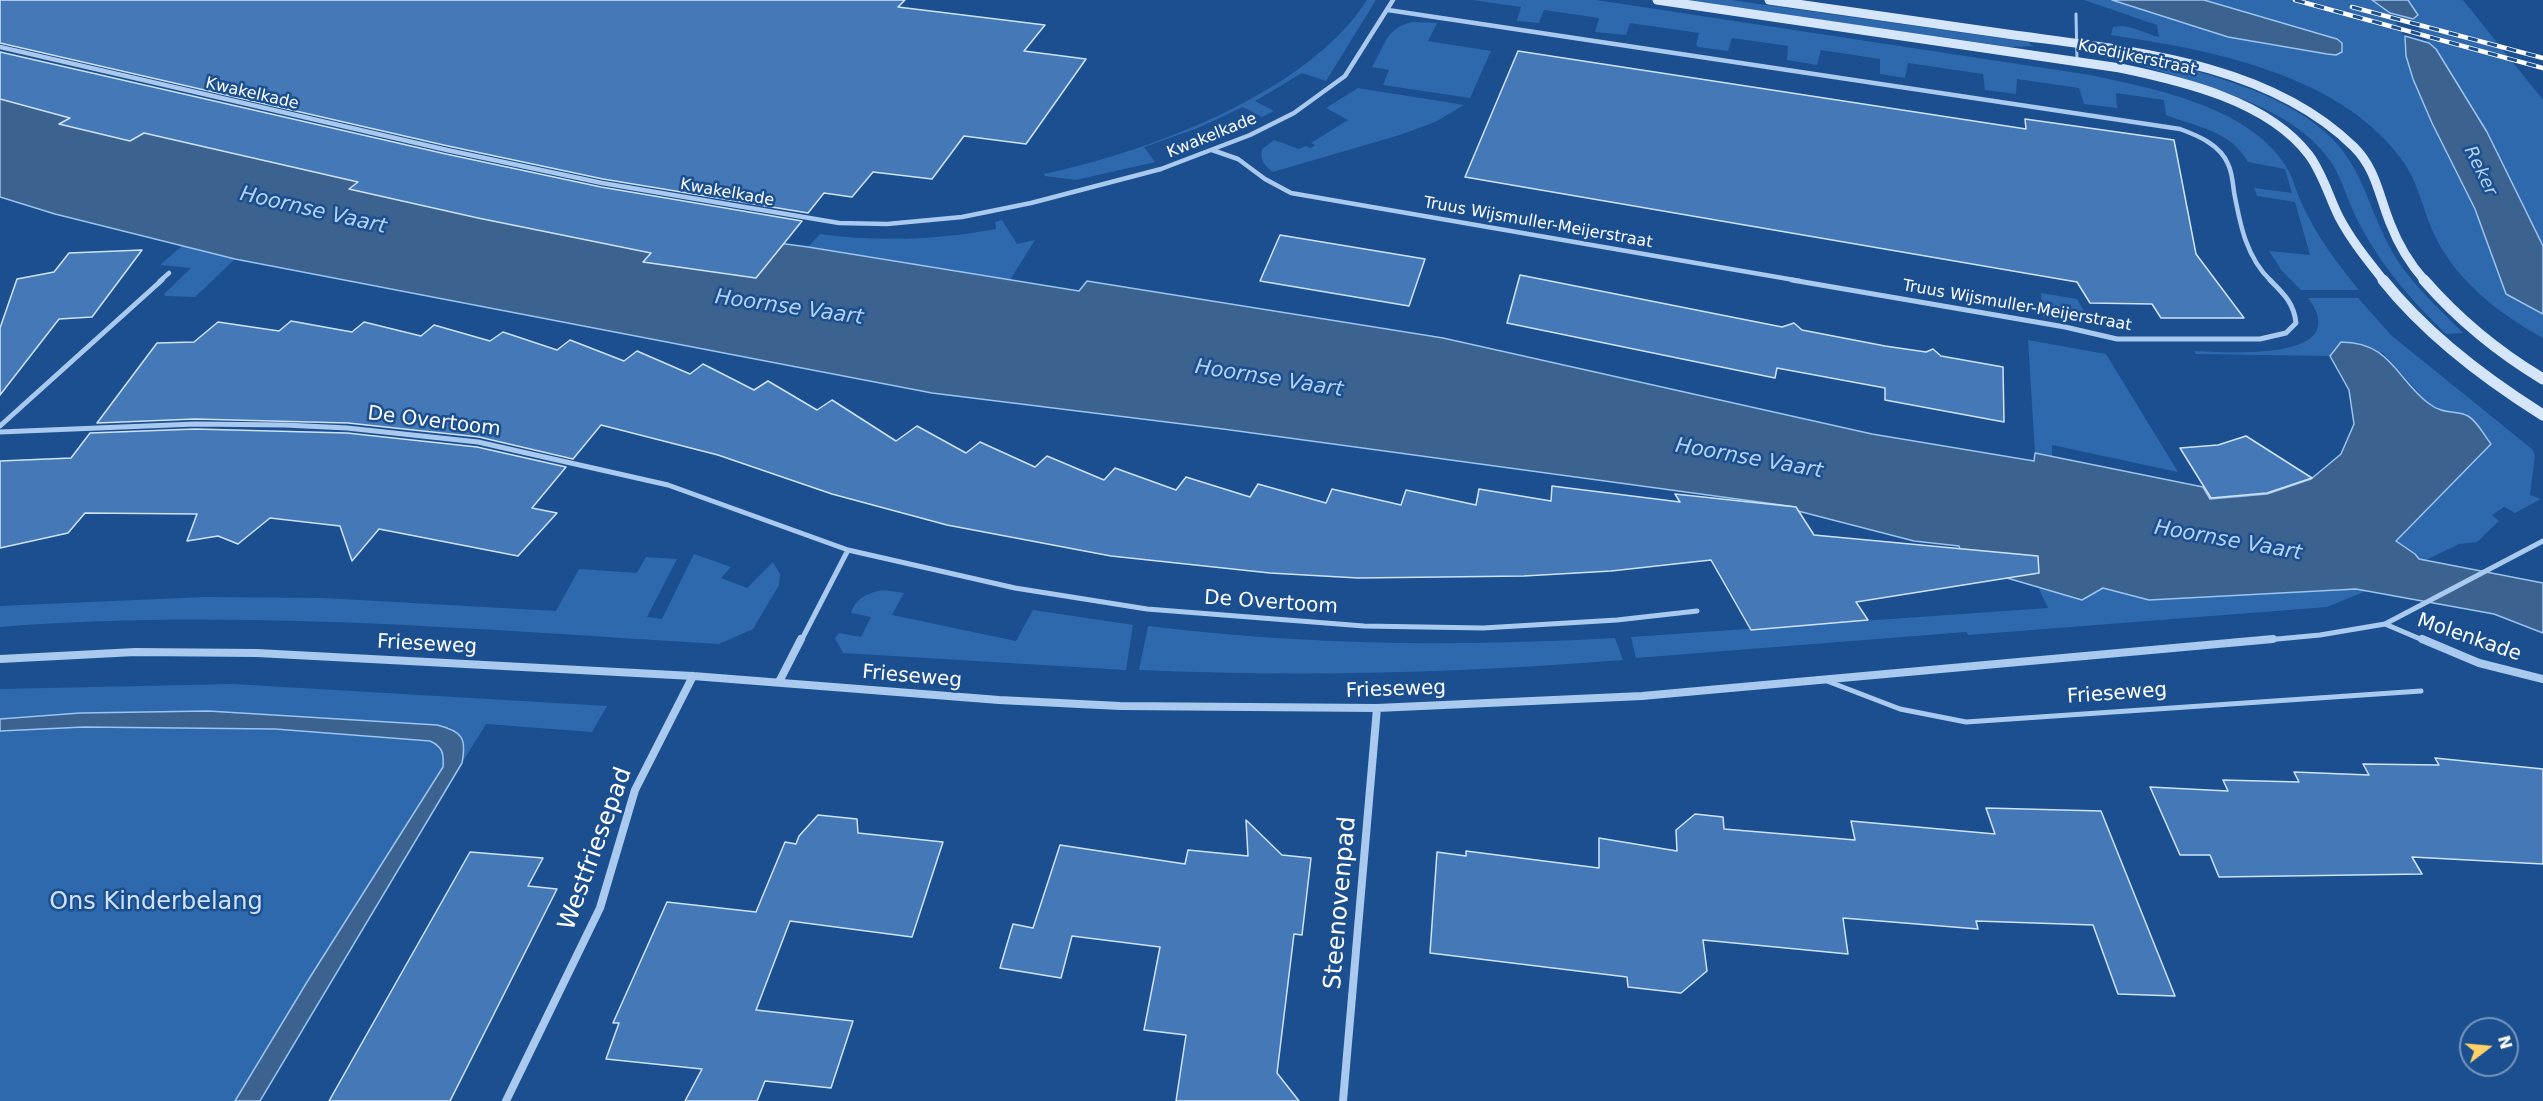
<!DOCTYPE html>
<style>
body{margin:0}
#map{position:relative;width:2543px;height:1101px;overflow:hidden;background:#1b4f8f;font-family:"DejaVu Sans",sans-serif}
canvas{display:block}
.north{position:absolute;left:2459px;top:1017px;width:60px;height:60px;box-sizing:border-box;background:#1b4f8f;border:2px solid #7695bc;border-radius:50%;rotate:74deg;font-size:16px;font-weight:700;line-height:24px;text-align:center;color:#fff}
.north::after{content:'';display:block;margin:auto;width:21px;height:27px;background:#ffd166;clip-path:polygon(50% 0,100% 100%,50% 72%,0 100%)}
</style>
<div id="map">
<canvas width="2543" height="1101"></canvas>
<div class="north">N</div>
</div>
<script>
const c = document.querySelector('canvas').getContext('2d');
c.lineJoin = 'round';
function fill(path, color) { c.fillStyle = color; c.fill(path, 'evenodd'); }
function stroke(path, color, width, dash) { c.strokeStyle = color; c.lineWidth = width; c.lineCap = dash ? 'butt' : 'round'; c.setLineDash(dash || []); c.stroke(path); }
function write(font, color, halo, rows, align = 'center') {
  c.font = font + ' "DejaVu Sans",sans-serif'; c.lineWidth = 5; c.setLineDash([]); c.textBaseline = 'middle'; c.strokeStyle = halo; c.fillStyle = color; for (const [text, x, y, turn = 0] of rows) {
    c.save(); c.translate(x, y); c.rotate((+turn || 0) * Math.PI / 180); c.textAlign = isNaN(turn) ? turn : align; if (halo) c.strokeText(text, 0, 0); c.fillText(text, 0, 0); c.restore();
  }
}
fill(new Path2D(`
 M1367 0H1376L1326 81 1302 73 1255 101 1274 111 1262 117 1243 107 1198 128 1144 147 1155 162 1076 180 1045 176 1044 174C1148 152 1308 93 1367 0Z
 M1472 0H1596L2084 74C2148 87 2251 106 2287 168 2293 178 2296 191 2301 202 2316 235 2336 262 2359 290H2301L2282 271 2269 251 2310 255 2295 202 2257 196 2254 188 2292 193 2285 169 2248 162C2231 131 2197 127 2166 115L2164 100 2116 93 2117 108 2084 104 2079 88 2017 79 2016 94 1985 90 1983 74 1908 63 1905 78 1880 74V59L1821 50 1817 65 1787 60 1788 46 1732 38 1728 51 1698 47 1696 45 1699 33 1630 23 1626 35 1595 32 1599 18 1544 10 1539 23 1518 21 1517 20 1521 7Z
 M1681 0H1731L2028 42 2033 46 2011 47Z
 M2084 0H2112L2228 37 2327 54 2336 39 2204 0H2372L2390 13 2405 37 2406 56 2413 79 2432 123 2475 209 2506 293 2543 314V338C2501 315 2459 283 2437 240 2424 216 2420 187 2405 164 2343 74 2211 50 2111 35L2113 27C2129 23 2145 34 2159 37L2157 25Z
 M2408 0H2463L2543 100V246L2487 132 2436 49 2429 43 2413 19 2418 15Z
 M1413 22 1437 23 1428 41 1491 51 1470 98 1383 85 1389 70 1372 67C1385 46 1386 27 1413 22Z
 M2132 59C2158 57 2188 69 2212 76 2264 92 2328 118 2354 168 2369 196 2377 226 2394 255 2412 285 2439 308 2463 333L2446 334C2411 300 2378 262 2357 219 2348 202 2343 182 2333 165 2296 105 2196 83 2134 63L2132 62Z
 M1358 88 1464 105 1437 121 1403 134 1273 172C1264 165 1260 161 1262 149L1274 140 1299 149 1306 146 1311 148 1315 145 1311 143 1348 120 1326 108Z
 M1002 220 1017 244 1035 240 1010 280 808 247 820 234C880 242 936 240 996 229L995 222Z
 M183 245 235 259 195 297 165 296 164 294 191 268 160 265Z
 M2041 293 2077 299 2092 324 2043 316Z
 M2308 298H2358L2392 336 2532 449 2535 455 2530 495 2541 499 2515 513 2504 507 2492 515 2499 521 2477 542 2459 544 2424 561 2418 559 2415 554 2396 541 2491 444 2474 421 2447 413 2428 403 2383 353 2341 342 2330 356 2196 354 2194 351C2224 352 2356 363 2308 298Z
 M2028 340 2106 354 2178 472 2052 445V456L2035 453Z
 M694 554 731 567 721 578 747 588 773 562 780 574 779 585 753 629 719 644C479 630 240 608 0 627V606L204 597 323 598 556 611 579 569 637 573 646 557 677 559 647 617 662 619Z
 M2038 587 2082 600 2103 588 2149 600 2356 589 2366 591 2327 607 1968 635 1966 632 1636 658 1631 637 2048 608Z
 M884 590 904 593 892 615 1016 641 1033 610 1133 625 1126 670 843 653 835 638 839 633 861 637 871 617 851 613C856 598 869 592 884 590Z
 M1148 626C1304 645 1458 647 1615 638L1623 660C1462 673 1301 677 1139 670Z
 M233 684 607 706 592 732 486 724 462 763C465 746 465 736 449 727L208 711 80 713 0 719V689Z
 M84 727 275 729 431 741 443 751V767L307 982 235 1101H0V731Z`), '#2e69ad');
const water = new Path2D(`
 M2112 0H2204L2337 39 2342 43V52L2336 55 2327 54 2228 37Z
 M2372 0H2408L2418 15 2413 19 2390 13Z
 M2405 36 2429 43 2436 49 2487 132 2543 246V314L2506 294 2475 209 2432 123 2413 79 2406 56Z
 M0 80 680 230 808 247 1079 291 1087 281 1443 338 1872 434 2034 461 2035 453 2203 487 2210 499 2267 494 2311 479 2341 454 2354 424 2349 390 2330 356 2341 342C2390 342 2396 378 2428 403 2443 415 2457 410 2468 416 2477 421 2484 435 2491 444L2396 541 2415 554 2419 559 2543 583V633L2494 614 2356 589 2149 600 2103 588 2082 600 1966 566 1959 546 1914 541 1798 511 1796 507 1223 429 932 393 235 259 55 214 0 197Z
 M208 711 437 725C462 731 467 738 462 763L260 1101H235L307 982 443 767C444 754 443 747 430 741L275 729 84 727 0 731V719L80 713Z`);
fill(water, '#3c6290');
stroke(water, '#9cc4f0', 1.5);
const building = new Path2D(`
 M0 0H905L898 7 1045 25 1024 51 1086 59 1026 144 964 136 932 179 873 172 852 197 824 193 808 213 603 179 448 146 0 43Z
 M1518 51 2026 129 2025 119 2174 140 2196 254 2244 318H2161L2152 304 2090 303 2077 282 1465 177Z
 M0 52 446 154 601 187 802 221 756 278 643 262 651 253 478 218 349 189 358 182 144 133 130 141 59 124 70 118 0 99Z
 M1280 235 1425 259 1409 306 1260 281Z
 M142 250 92 317 59 319 0 395V328L17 279 54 272 69 253Z
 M1520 275 1782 327 1794 323 1802 330 1885 346 1926 352 1933 349 1941 356 2003 367 2004 422 1885 400V388L1777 368 1775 378 1507 323Z
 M291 321 352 332 364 322 421 336 434 325 490 341 503 332 557 350 570 340 624 361 637 351 690 374 703 364 754 390 768 381 817 410 832 400 896 441 917 426 966 453 980 442 1035 467 1047 456 1104 480 1115 468 1176 490 1186 477 1250 497 1258 484 1326 503 1332 489 1401 505 1406 490 1476 505 1479 489 1551 501 1552 486 1680 502 1675 494 1796 507 1814 535 2038 556 2039 573 1856 602 1868 620 1751 630 1711 560 1611 571 1524 576 1358 578 1270 573 1111 556 947 525 832 494 718 455 601 425 573 459 479 437 348 423 195 419 97 423 157 343 194 342 218 322 279 331Z
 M195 429 347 433 477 447 566 467 532 508 557 513 518 556 379 529 352 561 340 526 270 518 238 544 218 536 187 541 197 514 85 513 68 533 0 548V461L71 458 90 433Z
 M2246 436 2312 478 2267 493 2211 498 2180 448 2218 445Z
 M2435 758 2543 769V864L2412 857 2422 874 2219 877 2210 855H2180L2150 787 2228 791 2223 780 2299 782 2294 772 2369 775 2363 764 2439 765Z
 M1986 808 2101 811 2175 996 2118 994 2093 925 1976 921 1978 929 1843 918 1848 954 1703 940 1707 971 1681 993 1628 987 1627 977 1430 953 1437 852 1466 856V851L1599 868V838L1677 851 1676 830 1695 814 1723 817 1724 829 1855 840 1851 821 1995 834Z
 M818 815 857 819 858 833 943 842 912 937 790 921 756 1010 853 1021 831 1088 765 1081 757 1101H685L702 1069 606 1059 619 1023H613L667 902 756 912 785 842 796 844 799 836Z
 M1246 820 1282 855 1311 858 1302 935 1294 934 1277 1073 1299 1101H1176L1186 1035 1144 1030 1160 947 1072 936 1061 978 1000 968 1013 924 1033 928 1060 845 1185 864 1188 850 1248 856Z
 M470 852 543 858 528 886 557 889 450 1101H329Z`);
fill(building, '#4478b7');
stroke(building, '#cfe3fa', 1.5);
stroke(new Path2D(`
 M2076 14 2077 60`), '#a9c9ee', 3);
stroke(new Path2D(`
 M1827 681 1900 709 1966 722 2421 691`), '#a9c9ee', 5);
stroke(new Path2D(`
 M1388 10 2180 129C2199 136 2220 145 2228 164 2232 172 2233 183 2234 192 2240 224 2246 257 2271 281
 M0 47 447 150 602 183 839 223 887 224 962 217 1031 203 1161 169 1250 135 1294 113 1345 76 1393 0
 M1212 150 1238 159 1265 179 1291 193 1800 281
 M160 281 169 273`), '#a9c9ee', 4.5);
stroke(new Path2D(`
 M1792 280 2065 327 2117 339H2260L2286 333 2296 323C2294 303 2283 293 2270 280
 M0 426 162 280
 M0 432 195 424 285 425 347 428 478 442 668 485 848 550 1015 588 1147 609 1364 626 1483 628 1617 620 1697 611
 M2385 624 2425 641
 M801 641 848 550
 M2256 641 2320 635 2385 624 2543 541`), '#a9c9ee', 5);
stroke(new Path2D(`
 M2422 639 2479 663 2543 679
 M0 659 135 652 257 653 693 676 999 700 1120 706 1377 708 1642 696 2273 639
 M779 682 801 639
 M506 1101 600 908 635 790 693 676
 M1343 1101 1377 708`), '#a9c9ee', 8);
stroke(new Path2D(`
 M1657 0 2120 68C2183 81 2268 101 2309 155 2323 174 2329 197 2339 217 2351 240 2368 261 2384 281
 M1769 0C1848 11 1927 23 2007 34 2122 50 2266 60 2354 147 2376 169 2379 196 2390 223 2398 244 2410 264 2425 281`), '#d6e6fa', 9);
stroke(new Path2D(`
 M2383 280C2427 335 2484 378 2543 415
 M2424 280C2458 319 2498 352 2543 379`), '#d6e6fa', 11);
const rail = new Path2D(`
 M2295 0 2543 68
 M2352 7 2543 58`);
stroke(rail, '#fff', 4.5);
stroke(rail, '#1b4f8f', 3, [10]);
write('16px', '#fff', '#1b4f8f', [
 ["Koedijkerstraat",2137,58,12],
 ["Kwakelkade",252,94,13],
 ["Kwakelkade",1212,136,-22],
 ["Kwakelkade",727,193,10],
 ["Truus Wijsmuller-Meijerstraat",1538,223,10],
 ["Truus Wijsmuller-Meijerstraat",2017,306,10]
]);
write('italic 18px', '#b5d3f5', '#1b4f8f', [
 ["Reker",2480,171,64]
]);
write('20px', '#fff', '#1b4f8f', [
 ["De Overtoom",434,422,7],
 ["De Overtoom",1271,603,4],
 ["Molenkade",2469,638,19],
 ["Frieseweg",427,645,3],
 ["Frieseweg",912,677,5],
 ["Frieseweg",1396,690,-2],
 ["Frieseweg",2117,694,-4]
]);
write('italic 21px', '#b5d3f5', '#1b4f8f', [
 ["Hoornse Vaart",313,211,13],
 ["Hoornse Vaart",789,308,8],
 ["Hoornse Vaart",1269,379,9],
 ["Hoornse Vaart",1749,459,10],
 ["Hoornse Vaart",2228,541,10]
]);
write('24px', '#fff', '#1b4f8f', [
 ["Westfriesepad",596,849,-70],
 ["Steenovenpad",1341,903,-85]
]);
write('24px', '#cfe3fa', '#1b4f8f', [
 ["Ons Kinderbelang",156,903]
]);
</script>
